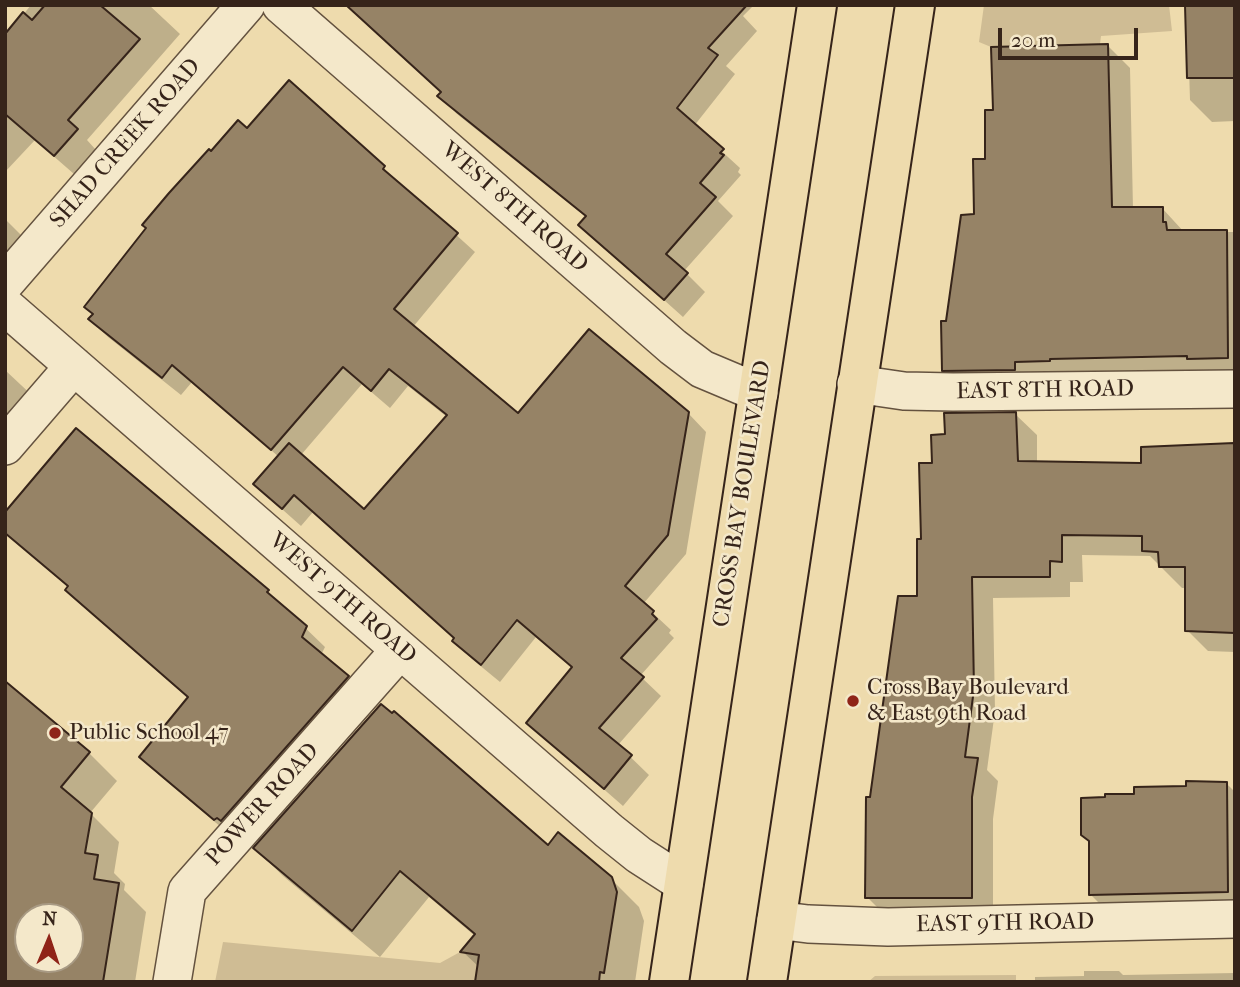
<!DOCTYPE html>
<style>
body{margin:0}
#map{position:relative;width:1240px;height:987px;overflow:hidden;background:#eedbad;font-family:"IM FELL French Canon",serif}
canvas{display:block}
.frame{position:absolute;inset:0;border:7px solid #36241a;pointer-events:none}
.north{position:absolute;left:14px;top:903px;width:70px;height:70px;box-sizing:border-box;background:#f4e8ca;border:2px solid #a89a84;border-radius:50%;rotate:2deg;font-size:19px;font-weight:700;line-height:28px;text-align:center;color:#36241a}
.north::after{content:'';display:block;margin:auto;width:24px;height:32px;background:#8f2418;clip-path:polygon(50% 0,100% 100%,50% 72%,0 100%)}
.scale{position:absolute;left:998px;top:28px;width:140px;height:32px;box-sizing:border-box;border:4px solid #36241a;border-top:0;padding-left:9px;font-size:21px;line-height:24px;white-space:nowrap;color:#36241a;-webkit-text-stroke:5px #f4e8ca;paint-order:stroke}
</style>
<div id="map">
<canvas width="1240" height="987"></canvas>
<div class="frame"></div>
<div class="north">N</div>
<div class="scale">20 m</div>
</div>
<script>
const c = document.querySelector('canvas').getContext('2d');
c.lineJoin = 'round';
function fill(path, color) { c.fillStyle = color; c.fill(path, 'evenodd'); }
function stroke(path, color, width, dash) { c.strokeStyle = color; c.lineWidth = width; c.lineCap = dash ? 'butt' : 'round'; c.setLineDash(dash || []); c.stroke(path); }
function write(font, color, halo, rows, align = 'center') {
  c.font = font + ' "IM FELL French Canon",serif'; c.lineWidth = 5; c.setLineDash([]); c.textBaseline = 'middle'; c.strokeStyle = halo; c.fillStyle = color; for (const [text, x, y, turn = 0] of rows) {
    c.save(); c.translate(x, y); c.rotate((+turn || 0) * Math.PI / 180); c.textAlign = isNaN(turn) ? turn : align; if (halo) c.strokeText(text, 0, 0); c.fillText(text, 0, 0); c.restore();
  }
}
fill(new Path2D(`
 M984 5H1169L1172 31 1101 36 1100 44 991 47 979 42Z
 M223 942 440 963 460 952 479 955 475 982H215Z
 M1016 975V982H868L875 976Z`), '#cfbc94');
fill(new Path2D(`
 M31 5H149L180 34 87 140 96 150 74 174 35 140 5 172V37Z
 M348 5H754L743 16 757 31 726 66 735 74 694 126 740 168 738 172 741 175 718 201 733 216 684 271 705 292 683 317 580 225 587 218 457 114 440 96 442 93Z
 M1187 5H1235V121L1212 122 1190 100Z
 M1108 46 1130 68 1133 209 1162 208 1184 232H1235V380L967 392 944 370 947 322 976 216 995 111Z
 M289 83 475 252 413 327 518 415 688 413 706 432 686 554 643 604 671 630 669 633 674 638 640 676 661 696 618 745 649 775 623 806 528 723 574 669 536 637 500 682 472 659 454 641 456 639 313 512 301 526 274 502 279 457 192 382 181 395 108 337 90 319 211 154 247 130ZM362 384 390 408 408 386 447 417 364 511 301 455Z
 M5 219 31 245 5 265Z
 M5 370 37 400 5 437Z
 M1015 414 1037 435V464L1143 465 1142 448 1235 445V652L1208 651 1187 630V588H1182L1150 556 1082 555 1083 582H1070V597L993 598 995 711 987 770 998 781 993 819V918H888L867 897 872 799 919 598 923 540 934 464 946 436Z
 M76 431 268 592 325 647 321 655 367 697 234 838 160 776 141 757 189 699 87 609 69 588 5 532Z
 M5 683 89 753 117 781 90 813 119 842 114 873 125 884 124 890 146 912 135 982H5ZM28 917H70V959H28Z
 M1226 783 1235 792V911L1110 914 1090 894 1135 796Z
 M548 847 611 879 639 907 644 921 635 982H476L479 967 463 952 475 936 429 897 380 957 283 876 255 848Z
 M1084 971H1119L1123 975 1235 973V982H1035V977L1084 976Z`), '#0003');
const building = new Path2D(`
 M45 5H100L140 39 68 120 78 129 54 156 5 114V34L23 12 32 20Z
 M346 5H747L708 48 718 55 677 108 724 149 720 153 724 155 700 183 716 197 666 254 688 273 664 300 578 225 586 216 437 96 441 92Z
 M1185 5H1235V78H1187Z
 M1108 44 1112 207H1163V222H1166L1167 230H1227L1228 358 1187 359V356L1050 359V361L1015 362V370L942 371 941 321H946L961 215 974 214 973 159H985V110H993L991 47Z
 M289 80 385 166 383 169 458 233 394 309 518 413 589 329 689 412 668 535 625 586 654 611 652 614 657 619 621 658 644 677 599 728 632 755 604 789 526 723 572 667 517 620 481 665 452 641 454 638 294 495 282 509 253 484 289 443 364 509 447 415 389 369 371 391 343 367 271 450 172 365 162 378 88 319 93 314 84 307 146 228 142 225 169 193 209 149 211 151 238 120 247 128Z
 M1016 412 1018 461 1141 463V447L1234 443 1235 633 1185 631V567H1159L1158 552 1142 551V536L1062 535V562L1050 561V577H972L974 689 965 757 978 758 972 797V898H865L866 797H870L898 596H917V539H921L919 463H932L931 435 945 434 944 413Z
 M76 428 269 590 267 592 307 626 302 637 349 676 221 821 217 818 214 820 139 757 188 697 65 590 68 586 5 533V512Z
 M5 681 90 752 61 787 92 813 85 853 98 855 94 879 119 883 103 982H5ZM28 917H70V959H28Z
 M381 704 392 713 394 711 548 845 558 832 612 877 617 892 604 973 600 972 599 982H475L479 955 460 952 475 934 400 871 352 931 253 848Z
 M1186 781 1227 782 1228 892 1089 895V841L1081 835V798L1105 797V794H1134V787L1186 786Z`);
fill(building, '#968366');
stroke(building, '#36241a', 2);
const minor = new Path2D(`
 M281 5 673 347 702 369 759 393
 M5 283 246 5
 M5 306 609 831 639 855 684 884
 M856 384 904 391 953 392 1235 389
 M5 446 74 366
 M776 920 808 924 888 927 1235 919
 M172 982 187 891 400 650`);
const primary = new Path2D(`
 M669 982 817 5
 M767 982 915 5`);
stroke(minor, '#64523f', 40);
stroke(primary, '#36241a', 42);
stroke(minor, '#f4e8ca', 37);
stroke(primary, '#eedbad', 38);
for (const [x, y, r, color] of [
 [853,701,7,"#8f2418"],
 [55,733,7,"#8f2418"]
]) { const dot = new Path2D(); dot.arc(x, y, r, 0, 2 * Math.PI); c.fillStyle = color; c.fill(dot); stroke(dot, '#f4e8ca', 2.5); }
write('23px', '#36241a', '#f4e8ca', [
 ["SHAD CREEK ROAD",126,144,-49],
 ["WEST 8TH ROAD",514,208,41],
 ["EAST 8TH ROAD",1045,391,-1],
 ["CROSS BAY BOULEVARD",743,494,-81],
 ["WEST 9TH ROAD",342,599,41],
 ["POWER ROAD",263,805,-48],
 ["EAST 9TH ROAD",1005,924,-1]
]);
write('23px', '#36241a', '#f4e8ca', [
 ["Cross Bay Boulevard",867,688],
 ["& East 9th Road",867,714],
 ["Public School 47",69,733]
], 'left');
</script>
